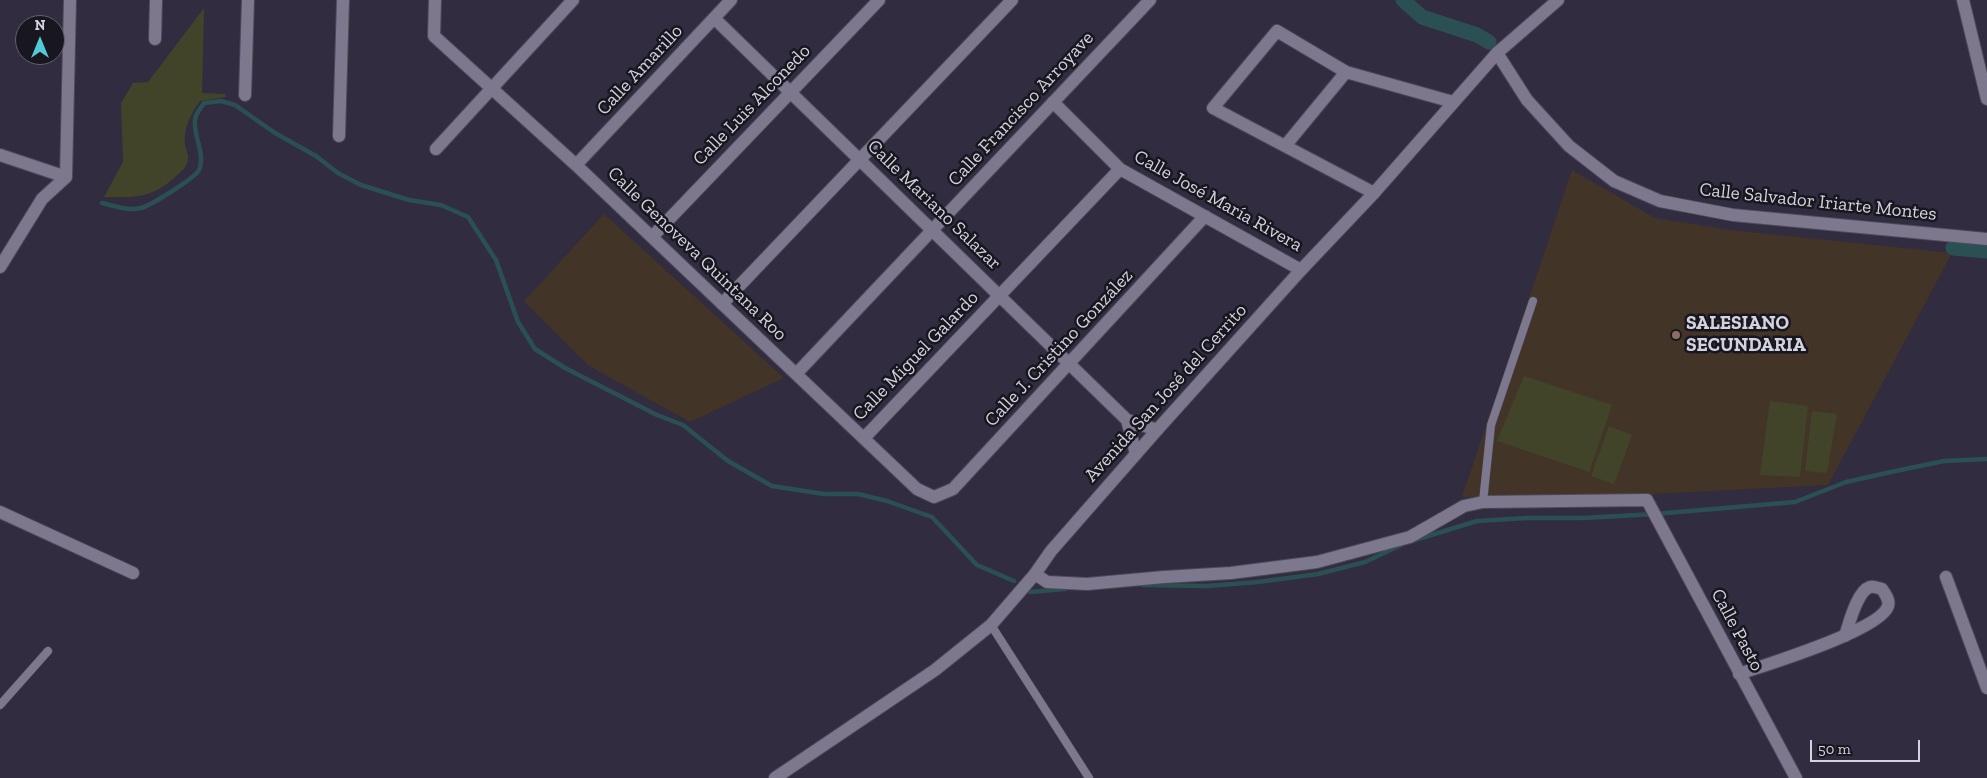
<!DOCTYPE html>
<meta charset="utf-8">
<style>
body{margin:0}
#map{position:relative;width:1987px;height:778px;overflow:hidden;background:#312c3f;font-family:"Zilla Slab",serif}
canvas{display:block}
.north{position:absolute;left:15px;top:15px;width:50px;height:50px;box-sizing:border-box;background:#18161f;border:1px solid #63616b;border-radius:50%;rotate:0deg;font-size:14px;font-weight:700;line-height:20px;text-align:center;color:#d4d2de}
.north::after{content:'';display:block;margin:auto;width:18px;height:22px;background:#52cbd7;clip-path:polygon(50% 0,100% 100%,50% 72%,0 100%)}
.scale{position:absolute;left:1810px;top:740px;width:110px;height:22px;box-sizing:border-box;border:2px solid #d4d2de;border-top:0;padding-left:6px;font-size:15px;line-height:18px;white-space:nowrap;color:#d4d2de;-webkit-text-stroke:4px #18161f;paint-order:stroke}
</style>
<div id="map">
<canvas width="1987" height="778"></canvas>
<div class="north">N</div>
<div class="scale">50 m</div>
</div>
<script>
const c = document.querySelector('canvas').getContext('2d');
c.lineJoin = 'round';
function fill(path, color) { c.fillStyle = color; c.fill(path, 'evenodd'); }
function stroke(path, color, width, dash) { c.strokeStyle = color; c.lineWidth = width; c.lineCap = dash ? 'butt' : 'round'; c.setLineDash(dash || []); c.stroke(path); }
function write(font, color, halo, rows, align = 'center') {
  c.font = font + ' "Zilla Slab",serif'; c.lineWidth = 5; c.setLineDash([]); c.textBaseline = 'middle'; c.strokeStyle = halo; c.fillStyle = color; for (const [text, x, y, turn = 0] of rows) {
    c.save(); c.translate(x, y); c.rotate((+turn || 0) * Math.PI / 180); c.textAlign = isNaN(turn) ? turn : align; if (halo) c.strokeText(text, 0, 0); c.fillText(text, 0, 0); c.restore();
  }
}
fill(new Path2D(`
 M1572 170 1655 218 1730 230 1952 253 1828 485 1632 495 1462 497Z
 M604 214 784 378 690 422 589 366 524 301Z`), '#423427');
fill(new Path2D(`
 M204 8 202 93 225 94 226 97 200 101C191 113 183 129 185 144 185 149 189 154 188 159 187 167 181 172 175 177 153 198 133 198 104 197L123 162 121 103 133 83 148 82Z
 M1524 376 1612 405 1589 472 1497 441Z
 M1770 401 1808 406 1800 477 1760 475Z
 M1812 411 1837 414 1827 473 1805 471Z
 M1609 426 1632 435 1614 484 1591 476Z`), '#42442a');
stroke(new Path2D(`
 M102 203C115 206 128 211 141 208 150 206 195 178 199 170 206 155 193 136 195 120 195 114 201 108 204 103L221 101 235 105 275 133 316 156 338 173 361 185 409 200 441 205 468 217 496 260 518 322 535 349 565 368 657 415 683 425 728 461 772 486 824 494H858L887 501 932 517 977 565 1014 581
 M1415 540 1477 521 1527 518H1583L1655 514 1795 502 1846 482 1891 472 1944 461 1987 459
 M1142 585 1207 586 1258 582 1318 574 1365 562 1403 544
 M1030 592 1065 589`), '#2a5053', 4.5);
stroke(new Path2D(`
 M1403 0 1422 17 1477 35 1489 42
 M1953 248 1987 251`), '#2a5053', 15);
const lane = new Path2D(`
 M1483 502 1491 425 1533 301
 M991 625 1089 778
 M0 705 48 651`);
const street = new Path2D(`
 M435 0 434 36 576 165 917 489 934 497 953 489 1205 216
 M1963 0 1987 99
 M714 18 1127 420 1157 430
 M155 39 156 0
 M1497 53 1527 100 1569 146 1614 181 1660 201 1733 215 1987 239
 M245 95 248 0
 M1053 102 1120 169 1301 270
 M339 136 343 0
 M1285 146 1346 72
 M436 149 573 0
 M0 155 66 177
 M576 165 731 0
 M66 177 70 0
 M1374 193 1213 108 1277 31 1346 72 1453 102
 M652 237 879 0
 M0 267 42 199 66 177
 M722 304 1012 0
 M796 374 1150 0
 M1127 420 1136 454
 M864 438 1120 169
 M0 512 133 573
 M1035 574 1047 582 1087 584 1164 577 1231 573 1317 562 1410 537 1464 506 1483 502 1647 500 1796 778
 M1946 577 1987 688
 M1739 674C1765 665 1881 630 1888 606 1890 600 1885 594 1882 589 1878 588 1874 586 1870 587 1857 591 1849 624 1845 636`);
const secondary = new Path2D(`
 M775 778 935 670 991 625 1035 574 1051 551 1157 430 1301 270 1374 193 1497 53 1558 0`);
stroke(lane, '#4d4959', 9);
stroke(street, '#4d4959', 14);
stroke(secondary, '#4d4959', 14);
stroke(lane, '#7d788e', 8);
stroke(street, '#7d788e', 12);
stroke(secondary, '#7d788e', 12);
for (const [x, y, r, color] of [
 [1676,335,5,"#8d6e63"]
]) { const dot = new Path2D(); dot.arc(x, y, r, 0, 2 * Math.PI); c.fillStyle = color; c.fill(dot); stroke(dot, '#18161f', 2); }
write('19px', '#d4d2de', '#18161f', [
 ["Calle Amarillo",640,70,-47],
 ["Calle Luis Alconedo",752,105,-46],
 ["Calle Francisco Arroyave",1021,109,-47],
 ["Calle José María Rivera",1218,201,29],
 ["Calle Salvador Iriarte Montes",1818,202,6],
 ["Calle Mariano Salazar",934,205,44],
 ["Calle Genoveva Quintana Roo",697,254,44],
 ["Calle J. Cristino González",1059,348,-47],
 ["Calle Miguel Galardo",916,356,-46],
 ["Avenida San José del Cerrito",1166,393,-48],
 ["Calle Pasto",1737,630,62]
]);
write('bold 19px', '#d4d2de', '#18161f', [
 ["SALESIANO",1686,324],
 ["SECUNDARIA",1686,346]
], 'left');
</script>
